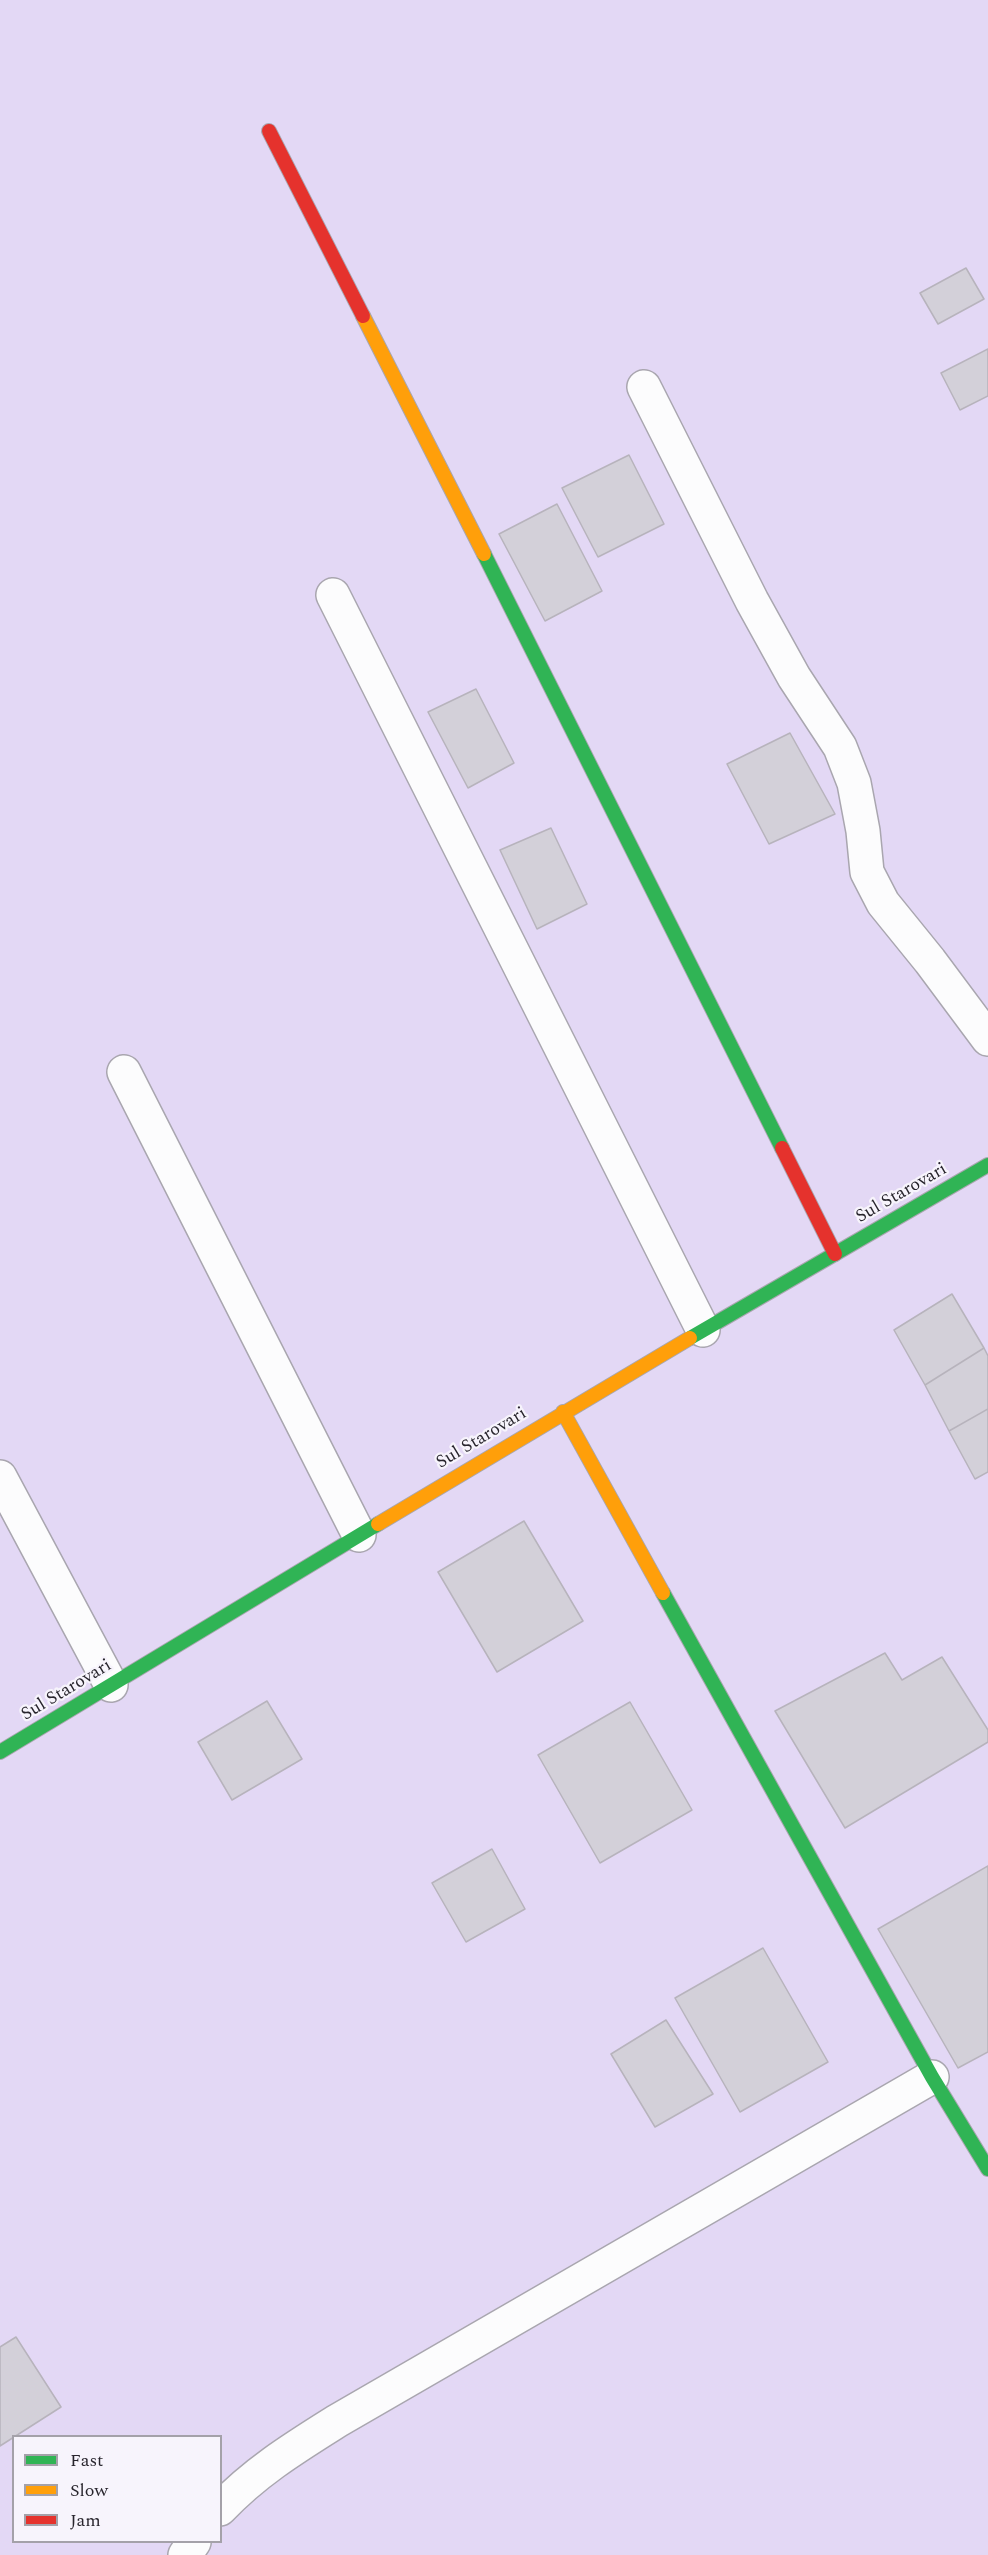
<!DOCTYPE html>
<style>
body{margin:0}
#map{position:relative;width:988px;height:2555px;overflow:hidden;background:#ede9f4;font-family:Spectral,serif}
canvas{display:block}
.legend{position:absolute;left:12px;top:2435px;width:210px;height:108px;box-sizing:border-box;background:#f7f4fc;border:2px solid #a4a1a9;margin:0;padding:8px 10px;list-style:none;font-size:18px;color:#28252d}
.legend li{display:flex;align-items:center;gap:12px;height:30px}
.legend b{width:30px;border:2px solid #a4a1a9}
</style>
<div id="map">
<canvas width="988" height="2555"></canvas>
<ul class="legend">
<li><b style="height:8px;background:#30b455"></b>Fast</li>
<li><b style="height:8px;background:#ff9f0a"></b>Slow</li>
<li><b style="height:8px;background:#e5322d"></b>Jam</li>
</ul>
</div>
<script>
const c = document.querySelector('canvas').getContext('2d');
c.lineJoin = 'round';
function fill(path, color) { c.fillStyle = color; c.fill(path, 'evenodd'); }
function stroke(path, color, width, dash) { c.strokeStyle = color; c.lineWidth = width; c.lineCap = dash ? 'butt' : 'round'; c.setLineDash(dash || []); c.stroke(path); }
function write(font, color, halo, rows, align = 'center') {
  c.font = font + ' Spectral,serif'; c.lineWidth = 4.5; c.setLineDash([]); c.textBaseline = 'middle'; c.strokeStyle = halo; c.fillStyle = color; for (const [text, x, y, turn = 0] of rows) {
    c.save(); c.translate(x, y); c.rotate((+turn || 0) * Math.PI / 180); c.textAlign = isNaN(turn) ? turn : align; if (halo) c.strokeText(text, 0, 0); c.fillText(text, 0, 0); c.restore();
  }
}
fill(new Path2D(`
 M0 0H988V2555H0ZM14 2436H220V2542H14Z`), '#e3d8f5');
const building = new Path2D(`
 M966 268 984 299 938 324 920 293Z
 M988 349V396L960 410 941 373Z
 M629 455 664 524 598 557 562 488Z
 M557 504 602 591 545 621 499 534Z
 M476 689 514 763 468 788 428 712Z
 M790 733 835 814 769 844 727 764Z
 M551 828 587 904 537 929 500 850Z
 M952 1294 984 1348 925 1385 894 1330Z
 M984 1348 988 1356V1409L949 1431 925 1385Z
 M988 1409V1472L975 1479 949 1431Z
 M524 1521 583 1621 497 1672 438 1572Z
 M885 1653 902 1680 942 1657 988 1730V1742L845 1828 775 1711Z
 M267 1701 302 1759 232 1800 198 1742Z
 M630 1702 692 1810 600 1863 538 1755Z
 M492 1849 525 1909 466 1942 432 1883Z
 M988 1866V2052L958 2068 878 1929Z
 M763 1948 828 2062 740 2112 675 1998Z
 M666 2020 713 2094 655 2127 611 2054Z
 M16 2337 61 2407 0 2446V2347Z`);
fill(building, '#d3d0d9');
stroke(building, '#b7b3bc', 1.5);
const street = new Path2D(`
 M644 387 752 601 794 677 840 747 854 783 863 831 867 872 883 903 930 961 988 1039
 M333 595 703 1330
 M124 1072 359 1535
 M0 1477 111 1685
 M220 2509C255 2472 294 2448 337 2421L932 2077
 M185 2555 194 2542`);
const fast = new Path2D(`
 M484 554 782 1148
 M690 1338 988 1165
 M663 1593 932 2077 988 2169
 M0 1752 378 1524`);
const slow = new Path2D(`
 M363 316 484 554
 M563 1412 663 1593
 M378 1524 690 1338`);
const jam = new Path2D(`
 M269 131 363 316
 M782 1148 835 1254`);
stroke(street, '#a9a6af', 36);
stroke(fast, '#a9a6af', 16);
stroke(slow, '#a9a6af', 16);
stroke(jam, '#a9a6af', 16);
stroke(street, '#fcfcfd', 33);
stroke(fast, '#30b455', 14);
stroke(slow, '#ff9f0a', 14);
stroke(jam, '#e5322d', 14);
write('18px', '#28252d', '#f7f4fc', [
 ["Sul Starovari",902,1194,-30],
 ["Sul Starovari",482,1439,-31],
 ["Sul Starovari",67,1691,-31]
]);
</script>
